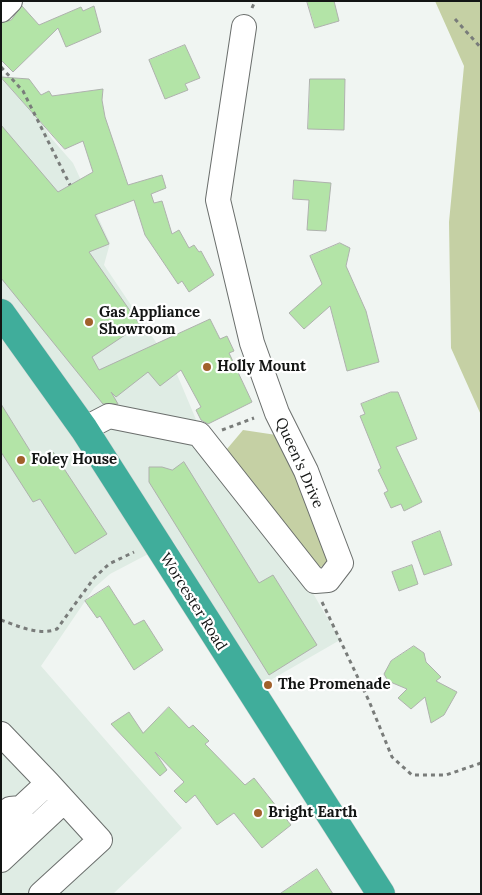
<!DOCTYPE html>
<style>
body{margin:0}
#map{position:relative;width:482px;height:895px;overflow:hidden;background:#f0f5f2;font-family:Lora,serif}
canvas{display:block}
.frame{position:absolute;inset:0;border:2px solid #131514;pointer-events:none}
</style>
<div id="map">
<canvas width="482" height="895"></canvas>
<div class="frame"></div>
</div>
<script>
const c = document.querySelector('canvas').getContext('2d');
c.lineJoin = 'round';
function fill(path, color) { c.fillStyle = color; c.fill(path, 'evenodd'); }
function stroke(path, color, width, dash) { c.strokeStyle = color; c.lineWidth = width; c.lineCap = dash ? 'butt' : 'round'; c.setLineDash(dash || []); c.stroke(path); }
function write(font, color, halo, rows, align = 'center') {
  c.font = font + ' Lora,serif'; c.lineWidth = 4.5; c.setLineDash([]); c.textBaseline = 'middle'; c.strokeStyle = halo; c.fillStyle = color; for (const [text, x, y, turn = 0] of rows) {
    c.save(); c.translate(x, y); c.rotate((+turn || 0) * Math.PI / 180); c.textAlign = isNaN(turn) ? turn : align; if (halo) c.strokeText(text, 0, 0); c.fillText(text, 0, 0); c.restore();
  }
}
fill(new Path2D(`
 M1 73 31 107 52 139 73 163 110 243 104 265 176 372 200 429 288 550 340 640 262 685 173 541 110 574 94 588 41 666 182 828 113 894H1Z`), '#dfece4');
fill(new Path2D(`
 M435 1H481V415L451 348 449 222 464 66Z
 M243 430 283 436 332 559 314 572 227 449Z`), '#c5d0a4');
const building = new Path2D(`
 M307 1H334L339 21 315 28Z
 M22 6 39 25 81 7 83 11 94 6 101 32 66 47 58 28 13 72 1 60V23L11 20Z
 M185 45 200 78 185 84 188 90 165 99 149 60Z
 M1 77 29 79 41 95 49 91 52 96 103 89 102 100 105 117 128 185 162 175 166 188 151 194 154 203 162 201 172 234 179 230 189 248 194 245 199 252 201 251 214 275 189 292 182 281 178 284 145 235 134 200 95 215 109 244 89 252 140 325 92 357 99 370 210 319 220 339 227 336 234 351 229 353 252 402 208 424 201 420 196 410 201 407 181 370 160 386 148 372 116 397 111 392 118 404H103L1 278V125L58 192 93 172 83 141 65 149Z
 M310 79H345L344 130 308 129Z
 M294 180 331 183 326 231 307 230 309 200 293 199Z
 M340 243 350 248 346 266 366 311 379 362 347 371 330 306 304 329 289 313 322 284 310 256Z
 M391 392H398L417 439 396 447 422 502 404 511 401 504 391 508 384 493 388 491 378 470 381 468 360 416 365 414 361 404Z
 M1 404 37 462 53 452 107 534 75 554 40 499 33 502 1 452Z
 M184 462 259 583 273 575 317 645 269 675 149 482V467H162L172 470Z
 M440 531 452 565 424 575 412 542Z
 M412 565 418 584 399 591 392 572Z
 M109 586 134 625 144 620 163 650 134 670 100 616 97 618 85 601Z
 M414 646 424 653 426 662 441 677 436 681 457 692 444 715 431 723 425 697 411 709 398 698 407 689 388 681 384 674 391 661Z
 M169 707 189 728 193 725 209 741 205 744 245 785 254 778 291 825 262 848 234 813 217 825 195 795 186 803 174 791 184 782 155 752 167 770 160 776 111 724 129 712 143 733Z
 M317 869 333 894H280Z`);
fill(building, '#b3e4a7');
stroke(building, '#aeb1ad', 1);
const minor = new Path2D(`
 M1 10 10 1
 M84 429 109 416 199 434 315 581 328 580 341 563 306 471 277 413 252 343 218 200 244 27
 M1 734 48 783 21 808
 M1 817 10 809 21 808 20 820 5 833H1
 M1 860 64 801
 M41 894 100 840 48 783`);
const highway = new Path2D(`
 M1 313 84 429 381 894`);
stroke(minor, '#6a6e6c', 26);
stroke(highway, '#d0d0d0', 29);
stroke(new Path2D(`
 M252 8 255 1
 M455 19 481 48
 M1 67 23 91 70 185
 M222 430 254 418
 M322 602 369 701 392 757 412 775H446L481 763
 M1 620C18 626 39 636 57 629L94 578 109 564 134 552`), '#797c7a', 3, [4, 4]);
stroke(minor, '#fff', 24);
stroke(highway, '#40ad9b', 28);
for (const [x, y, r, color] of [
 [89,322,5,"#a1612b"],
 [207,367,5,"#a1612b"],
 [21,460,5,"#a1612b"],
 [268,685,5,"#a1612b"],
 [258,813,5,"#a1612b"]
]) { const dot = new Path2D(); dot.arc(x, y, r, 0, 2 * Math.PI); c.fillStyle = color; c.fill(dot); stroke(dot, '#fff', 2); }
write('bold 15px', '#131514', '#fff', [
 ["Gas Appliance",99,313],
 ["Showroom",99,330],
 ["Holly Mount",217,367],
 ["Foley House",31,460],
 ["The Promenade",278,685],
 ["Bright Earth",268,813]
], 'left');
write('15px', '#131514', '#fff', [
 ["Queen's Drive",299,463,66],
 ["Worcester Road",193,602,58]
]);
</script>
